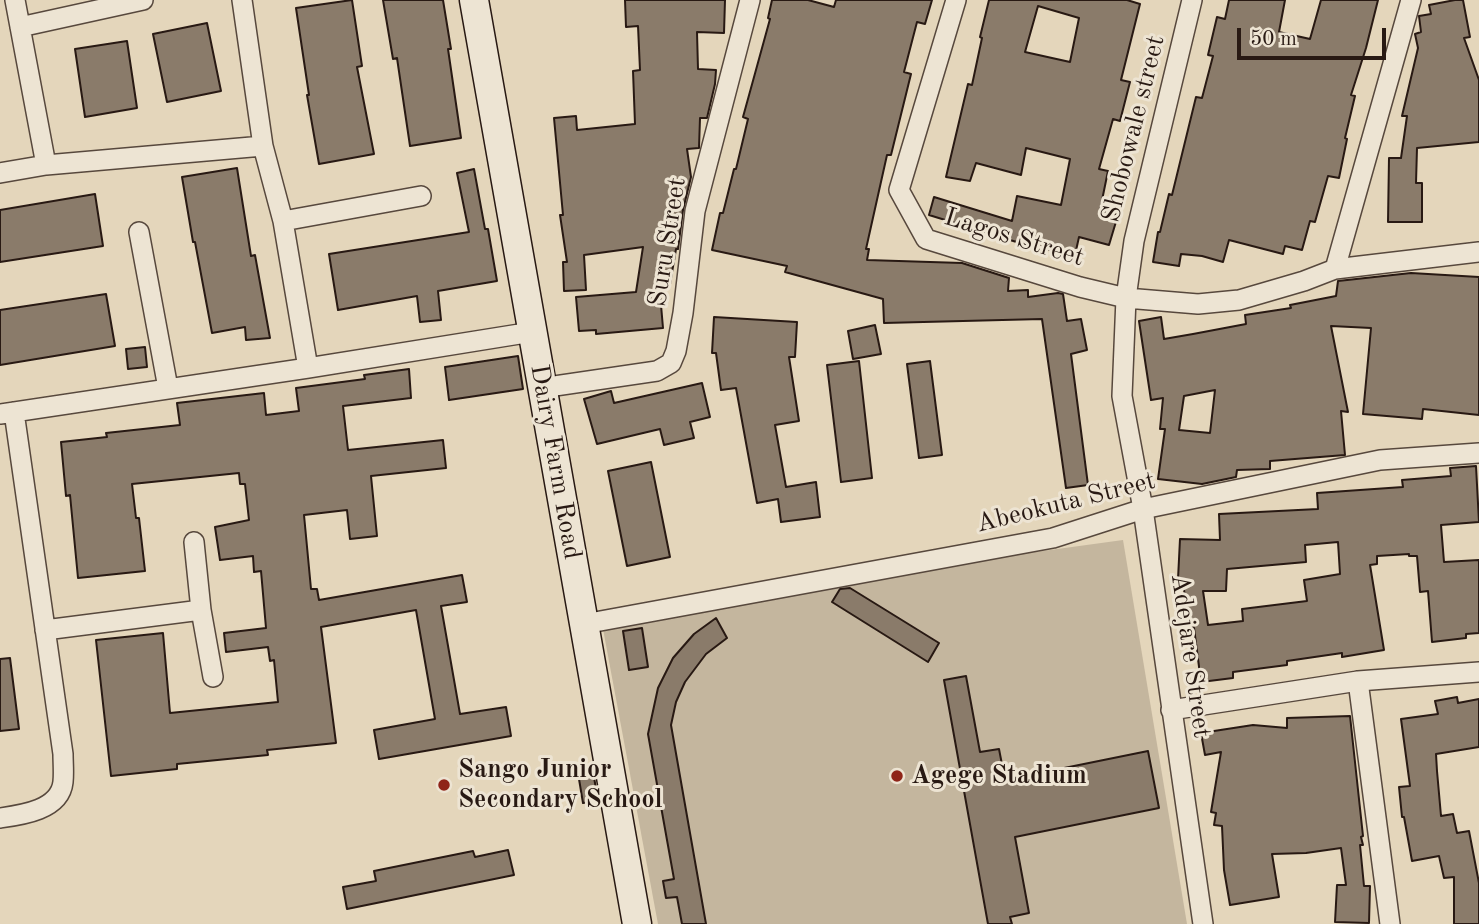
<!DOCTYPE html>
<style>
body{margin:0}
#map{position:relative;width:1479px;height:924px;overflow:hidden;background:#e4d6bb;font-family:"Old Standard TT",serif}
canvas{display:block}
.scale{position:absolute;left:1237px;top:28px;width:149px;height:32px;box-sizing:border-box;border:4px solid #281913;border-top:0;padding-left:9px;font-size:21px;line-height:24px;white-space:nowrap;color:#281913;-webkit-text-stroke:5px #ede4d3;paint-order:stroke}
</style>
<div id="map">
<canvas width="1479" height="924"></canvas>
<div class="scale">50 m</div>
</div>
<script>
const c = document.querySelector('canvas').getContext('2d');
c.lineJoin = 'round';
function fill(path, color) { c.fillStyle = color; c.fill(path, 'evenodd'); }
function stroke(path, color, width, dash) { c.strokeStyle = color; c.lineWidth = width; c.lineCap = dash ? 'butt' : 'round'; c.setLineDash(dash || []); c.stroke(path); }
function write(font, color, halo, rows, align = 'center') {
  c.font = font + ' "Old Standard TT",serif'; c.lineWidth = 6; c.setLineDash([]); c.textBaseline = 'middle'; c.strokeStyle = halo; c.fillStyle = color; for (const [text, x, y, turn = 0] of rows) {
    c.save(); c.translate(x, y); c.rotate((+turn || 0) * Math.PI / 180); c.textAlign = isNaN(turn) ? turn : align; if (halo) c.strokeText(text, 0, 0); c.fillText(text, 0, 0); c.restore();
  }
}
fill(new Path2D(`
 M1123 540 1187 924H658L603 629 846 578Z`), '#c4b69e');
const building = new Path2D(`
 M352 0 362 66 357 67 374 154 319 164 307 95H309L296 8Z
 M383 0H443L451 49H448L461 138 410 146 397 58 393 59Z
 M625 0H725L724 33 697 32 698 69 716 70 715 84 707 118H700L699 148 687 149 691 177 683 210 678 249H676L670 284 659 282 663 328 596 334V330L579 331 576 297 636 292 643 247 584 255 586 290 564 291 563 262H567L560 215H563L554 118 576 116 577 130 635 124 633 71 640 70 638 26 626 27Z
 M772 0H808L834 7 836 0H932L925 24 917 22 904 72 911 74 891 155H887L866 249H869L867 260 962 263 1009 278 1008 291 1028 290V297L1058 293 1063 294 1067 321 1081 319 1087 350 1071 354 1088 485 1066 488 1042 319 884 323 883 299 785 272 787 266 712 250 720 213H723L734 169H736L748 119 743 117 770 19 768 18Z
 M989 0H1127L1140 4 1121 80 1130 82 1120 121 1113 119 1099 169 1108 171 1100 210 1118 215 1109 245 1079 237 1075 255 1023 244 929 215 934 197 1012 221 1017 196 1061 205 1070 159 1026 148 1021 175 976 163 970 181 946 177 968 84 972 85 982 38 980 37ZM1038 6 1079 18 1070 62 1025 52Z
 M1229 0H1285L1279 32 1310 39 1321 0H1378L1366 48 1351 95 1355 96 1345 138 1347 139 1339 178 1328 176 1315 222 1310 221 1302 250 1285 246 1283 254 1229 240 1223 262 1202 256 1181 254 1179 266 1153 262 1158 232H1160L1169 194 1172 195 1196 97 1202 98 1213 56 1208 55 1217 17 1225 19Z
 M1455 0H1463L1470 37 1464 38 1479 80V142L1417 148 1416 183H1422V222H1388L1389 158H1401L1407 116H1402L1418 48 1415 34 1421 32 1419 16 1431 14 1429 5Z
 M207 23 221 91 167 102 153 34Z
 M127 41 137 108 85 117 75 49Z
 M237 168 251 256 255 255 270 338 246 340 245 327 212 333 195 242H193L182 177Z
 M474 169 485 229H488L497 281 438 291 441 320 420 322 417 296 338 310 329 254 469 232 457 173Z
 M95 194 103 246 0 262V210Z
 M1411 273 1479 277V415L1423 409 1422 419 1363 414 1371 328 1331 326 1348 412 1341 411 1345 455 1270 461V469L1237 470 1236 477 1202 484 1158 479 1165 429H1160L1163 398 1151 400 1139 321 1161 317 1164 339 1193 334 1246 324 1245 315 1291 308 1290 305 1336 296 1338 281ZM1215 390 1210 433 1179 430 1184 396Z
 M106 294 115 346 0 365V310Z
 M714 317 797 322 795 357H789L799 421 775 425 786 487 816 482 820 517 781 522 778 499 757 503 736 388 721 390 716 353H712Z
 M875 325 881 354 853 359 848 331Z
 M145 347 147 367 128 369 126 349Z
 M518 356 523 389 449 400 445 367Z
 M859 361 872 478 841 482 827 365Z
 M930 361 942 455 919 458 907 364Z
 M409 369 411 398 343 406 348 450 443 440 446 468 371 476 377 536 350 539 347 510 304 515 311 589H317L319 600 462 575 467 602 441 606 460 714 506 707 511 736 379 759 374 730 435 719 416 610 321 627 336 743 267 750 268 755 177 764V769L111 776 96 640 163 633 170 713 278 702 274 660 270 661 268 647 226 652 224 633 266 628 261 571 254 572 253 556 220 560 215 527 249 520 245 484H240L239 473 132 484 136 518H139L145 571 78 578 70 495 66 496 61 442 107 437 106 433 180 425 177 403 264 393 266 415 299 411 296 388 365 379 364 375Z
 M702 383 710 417 690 422 694 438 664 445 660 429 597 444 584 399 611 391 614 403Z
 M651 462 670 557 627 566 608 471Z
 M1476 466 1479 522 1441 525 1444 562 1479 560V633L1466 634V638L1432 642 1428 591 1420 592 1417 556H1409V554L1377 556V564L1370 565 1384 650 1342 657V653L1287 661V665L1233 672V678L1201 682 1194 628 1188 629 1183 579H1178L1180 539 1220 540 1219 514 1318 509 1317 493 1403 487 1402 480 1451 476 1450 468ZM1338 542 1340 574 1304 580 1307 601 1242 609 1243 621 1208 625 1203 591H1226L1227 569 1306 562 1305 545Z
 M850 588 939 643 928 662 832 602 840 589Z
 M716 618 727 638 706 654 685 682 676 702 671 725 706 924H682L677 897 666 898 663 881 674 879 648 734 658 688 673 658 694 634Z
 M642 628 648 667 629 670 623 631Z
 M10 658 19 729 0 731V659Z
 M966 676 980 752 999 749 1005 780 1148 751 1159 808 1015 837 1029 913 1010 917 1012 924H988L944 680Z
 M1457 697 1458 703 1479 699V747L1436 754 1437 771 1441 816 1453 814 1457 833 1469 831 1479 883V924H1454V877L1444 878 1439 856 1412 861 1404 817H1402L1399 787 1410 786 1401 719 1438 714 1435 701Z
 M1350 716 1363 836 1361 837 1363 845H1360L1364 886H1370L1369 923 1335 922 1337 885H1346L1341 848 1306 853 1272 854 1279 897 1230 905 1224 870 1222 826 1214 825 1216 813 1211 812 1221 752 1205 755 1201 733 1253 725 1287 728V718Z
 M594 777 598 801 583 803 579 779Z
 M508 850 514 875 347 909 343 887 376 881 374 871 473 851 475 857Z`);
fill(building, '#8a7b6a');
stroke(building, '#281913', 2);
const minor = new Path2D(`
 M15 0 46 165
 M242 0 263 146 283 221 308 368
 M956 0 899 190 926 239 1080 287 1126 298 1198 304 1239 300 1304 281 1335 269 1479 252
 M1192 0 1134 241 1126 298 1122 396 1143 509 1203 924
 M20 27 143 0
 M0 173 46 165 263 146
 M283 221 421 196
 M139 232 168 388
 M1335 269 1411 0
 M541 388 657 371 671 363 676 351 683 313 695 211 750 0
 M0 414 308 368 532 332
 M194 542 201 610 213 677
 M584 624 1053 538 1143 509 1380 460 1479 453
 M45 630 201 610
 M1358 681 1390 924
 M1171 710 1358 681 1479 672
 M0 818C22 815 60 810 63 782 64 773 63 763 63 754L14 412`);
const secondary = new Path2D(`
 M474 0 637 924`);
stroke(minor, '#57483d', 22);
stroke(secondary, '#281913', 31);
stroke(minor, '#ede4d3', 19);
stroke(secondary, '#ede4d3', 28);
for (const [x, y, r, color] of [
 [897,776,7,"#8f2418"],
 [444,785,7,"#8f2418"]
]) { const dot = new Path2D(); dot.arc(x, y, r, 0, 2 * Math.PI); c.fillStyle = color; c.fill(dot); stroke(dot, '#ede4d3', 2.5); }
write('26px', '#281913', '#ede4d3', [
 ["Shobowale street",1134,129,-76],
 ["Lagos Street",1014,238,17],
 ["Suru Street",668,242,-81],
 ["Dairy Farm Road",555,462,80],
 ["Abeokuta Street",1066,503,-14],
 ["Adejare Street",1190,656,82]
]);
write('bold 26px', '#281913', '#ede4d3', [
 ["Sango Junior",458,770],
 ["Secondary School",458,800],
 ["Agege Stadium",911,776]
], 'left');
</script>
